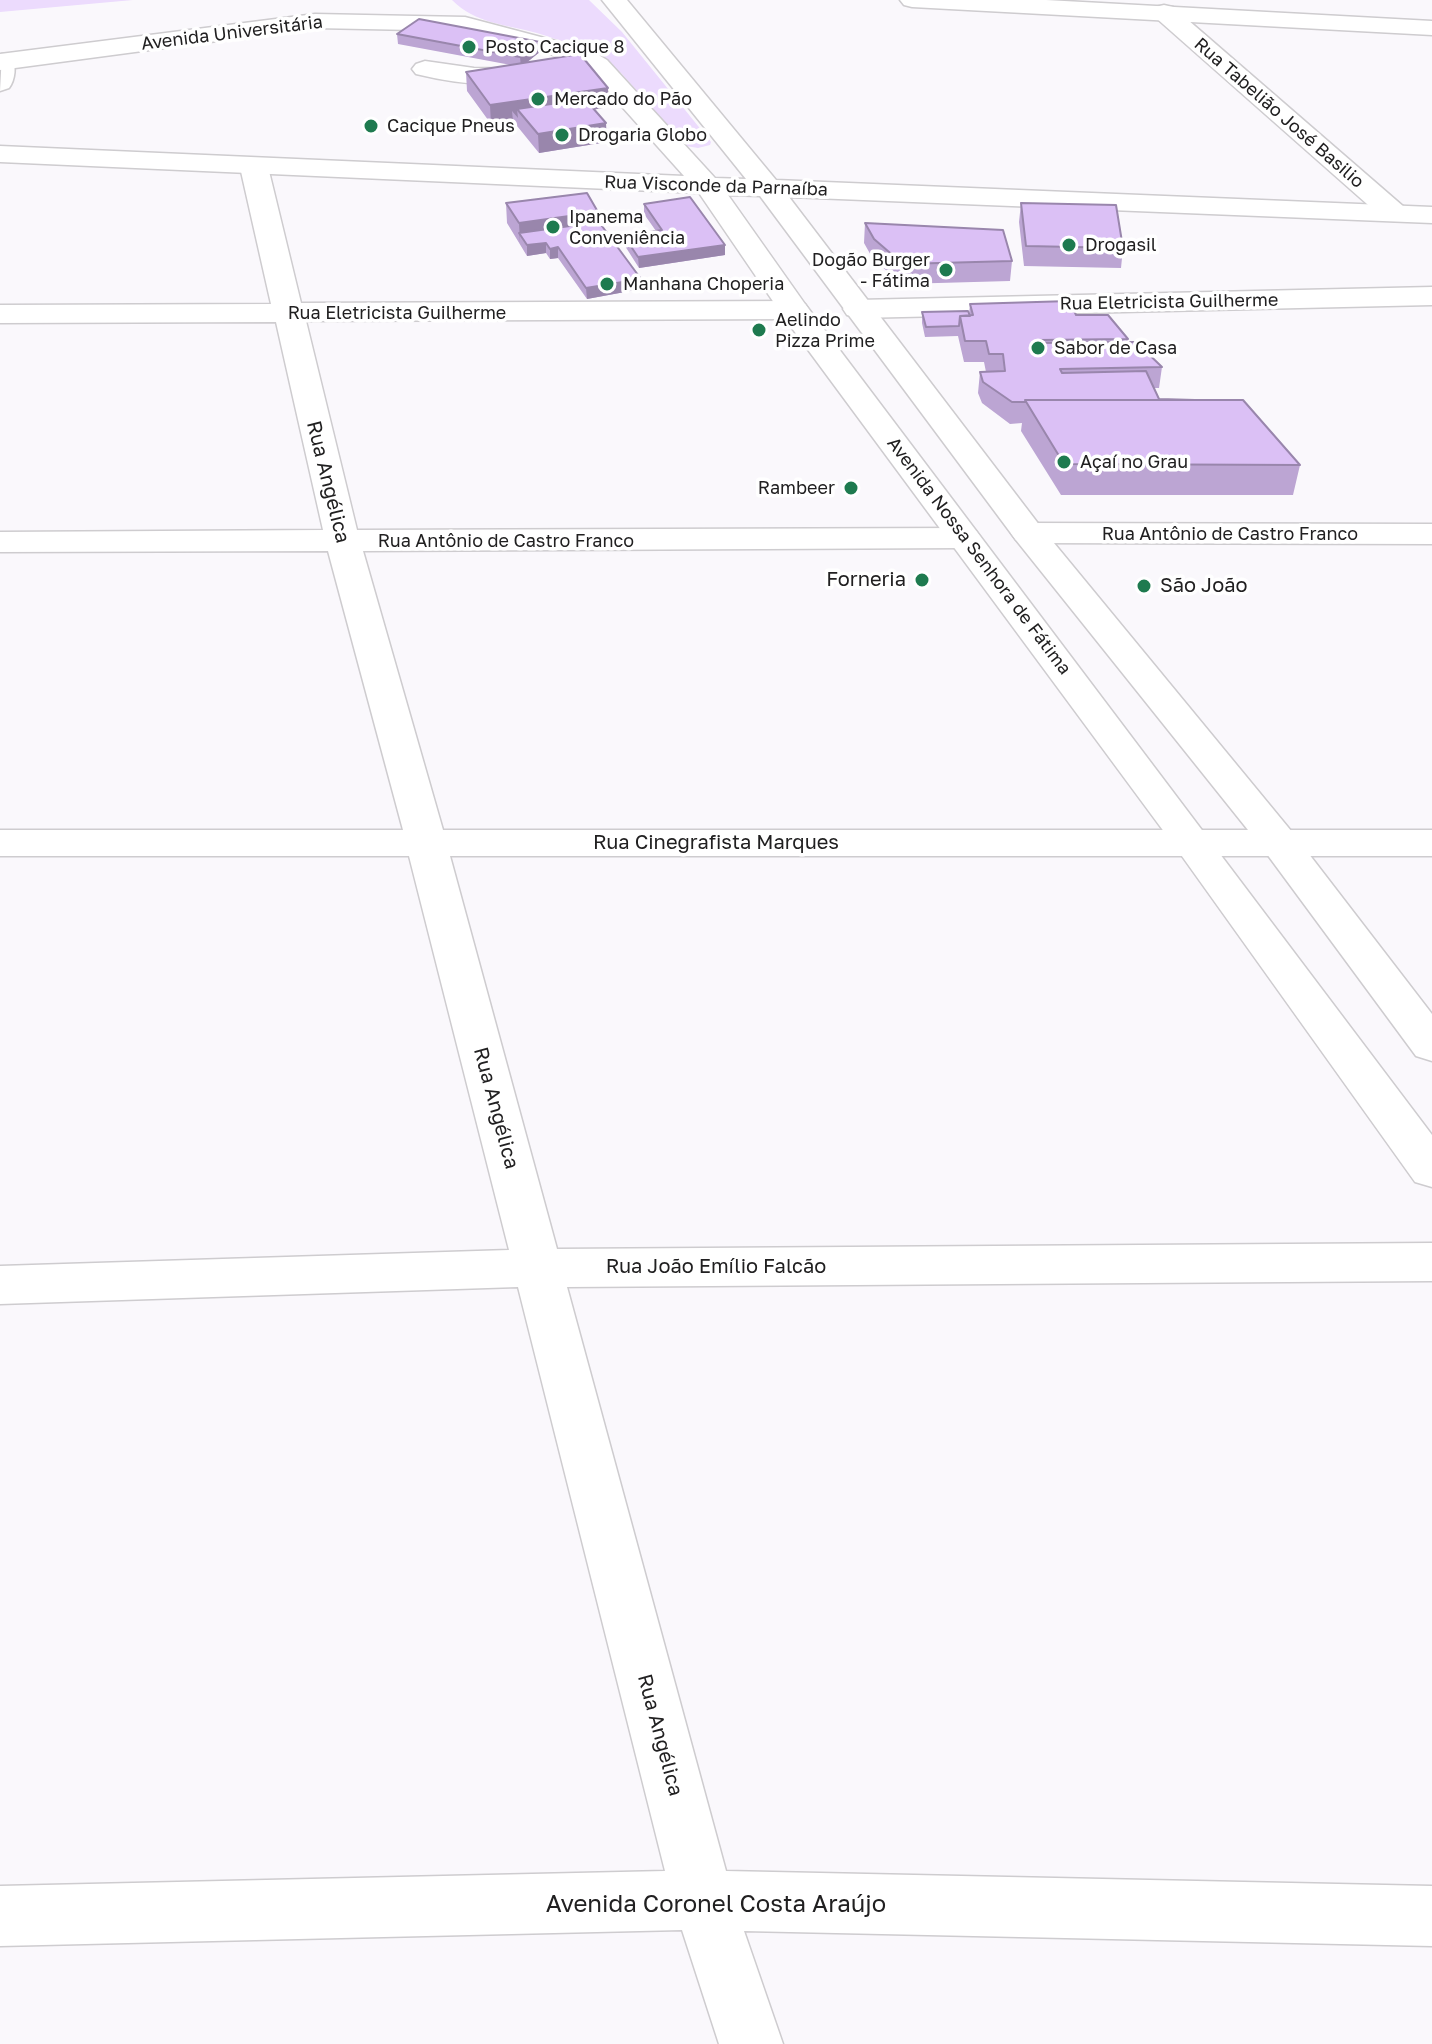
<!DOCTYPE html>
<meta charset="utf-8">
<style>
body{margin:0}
canvas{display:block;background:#faf8fc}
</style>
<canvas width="1432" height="2044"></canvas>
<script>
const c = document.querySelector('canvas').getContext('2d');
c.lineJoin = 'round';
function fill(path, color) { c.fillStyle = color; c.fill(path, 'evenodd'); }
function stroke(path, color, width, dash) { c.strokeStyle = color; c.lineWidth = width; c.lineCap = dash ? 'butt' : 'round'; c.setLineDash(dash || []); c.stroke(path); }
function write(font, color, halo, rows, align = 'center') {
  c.font = font + ' "Golos Text",sans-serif'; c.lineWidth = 7; c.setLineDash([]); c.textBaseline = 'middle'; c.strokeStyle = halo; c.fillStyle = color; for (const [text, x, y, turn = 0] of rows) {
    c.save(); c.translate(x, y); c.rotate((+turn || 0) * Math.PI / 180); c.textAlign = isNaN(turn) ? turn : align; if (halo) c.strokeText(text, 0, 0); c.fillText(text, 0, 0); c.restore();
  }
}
fill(new Path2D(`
 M0 0H133L0 12Z
 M452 0H589L622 32 711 142 710 145 698 148 686 146 621 73C596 54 567 42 537 33 505 24 476 24 452 0Z`), '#ecdbfd');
const minor = new Path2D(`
 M1164 5 1173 7 1404 207 1408 213 1404 219 1394 221 1384 219 1155 17 1152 12 1155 7Z
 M2 54 11 57C17 65 15 80 9 88L0 91Z
 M425 61 474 68 534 69 538 74 534 79C497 89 453 83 416 74L412 69 416 64Z
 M254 159 264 161 268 167 301 303 794 301 805 304 809 310 805 316 794 319 306 321 357 530 964 528 976 531 981 538 976 545 964 548 363 551 443 830H1432V856H450L557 1249 1432 1243V1281L567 1287 726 1871 1432 1886V1946L744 1931 783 2044H719L682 1930 0 1946V1886L665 1871 518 1287 0 1304V1266L509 1250 409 856H0V830H403L328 551 0 552V532L323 530 276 322 0 323V305L271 304 240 167 244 161Z
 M1432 287V305L858 318 847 315 843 309 847 303 858 300Z
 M1028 523 1432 524V544L1028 543 1016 540 1011 533 1016 526Z`);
const major = new Path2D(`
 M602 0H627L776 180 1432 207V223L789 197 1040 526 1292 832 1432 1014V1061L1416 1056 1264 850 1016 540 760 196 728 195 805 304 1432 1135V1187L1415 1182 1179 852 783 316 699 193 0 162V146L684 176 589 70 572 60 464 31 315 28 0 70V54L315 14 465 17 590 50 607 60 715 178 746 179Z
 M900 0H1046L1432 21V35L912 7 904 5Z`);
stroke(minor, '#cecccf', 3);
stroke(major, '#cecccf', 3);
fill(minor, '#fff');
fill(major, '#fff');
fill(new Path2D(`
 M397 34 541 51 526 63 609 107 594 109 607 142 539 153 513 121 491 124 467 91 466 72 511 65 398 44Z
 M506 203 598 212 599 222 641 289 587 299 558 258 550 259 546 253 527 256 507 223Z
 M1021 203 1123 248 1121 268 1024 266 1019 222Z
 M644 204 725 255 639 268 625 246 624 236 656 231 644 214Z
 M865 223 1012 261 1010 281 902 284 873 259 864 243Z
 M970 304 1076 315 1128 339 1127 342 1162 367 1159 388H1154L1159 399 1300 465 1293 495H1061L1021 431 1022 423 1010 424 982 403 978 393 980 372H986L984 362H964L958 336 925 337 922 323V312L969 314Z`), '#bca5d3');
fill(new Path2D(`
 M540 42 541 51 521 67 520 57Z
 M608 88 609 107 586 111 517 109 518 118 512 111 513 121 491 124 490 105Z
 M606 123 607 142 539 153 538 134Z
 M598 212 599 232 519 233 520 243 519 223Z
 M546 243V253L527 256V245Z
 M725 245V255L639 268 638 257Z
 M558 247V258L550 259V249Z
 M641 279V289L587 299 586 288Z`), '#9986ac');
const building = new Path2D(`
 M419 19 540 42 520 57 397 34Z
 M580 54 608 88 490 105 466 72Z
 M585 99 606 123 538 134 517 109Z
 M587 193 598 212 519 223 506 203Z
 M690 197 725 245 638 257 624 236 662 230 644 204Z
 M1021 203 1116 205 1123 248 1026 246Z
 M599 222 641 279 586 288 558 247 550 249 546 243 527 245 519 233Z
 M865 223 1003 230 1012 261 903 264 874 239Z
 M1070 301 1076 315H1108L1128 339 1038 340 1036 343 1136 342 1162 367 1060 369 1062 373 1146 371 1159 399 1195 400H1025L1026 402H1012L983 382 980 372 1005 371 1003 354H989L986 341H965L960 316 973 315 970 304Z
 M968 311 970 316H960L959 326 926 327 922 312Z
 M1025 400H1243L1300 465 1064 464Z`);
fill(building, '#dbc0f5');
stroke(building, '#9986ac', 2);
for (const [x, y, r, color] of [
 [469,47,8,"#1e7a4f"],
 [538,99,8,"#1e7a4f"],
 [371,126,8,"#1e7a4f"],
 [562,135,8,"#1e7a4f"],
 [553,227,8,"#1e7a4f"],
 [1069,245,8,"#1e7a4f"],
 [946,270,8,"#1e7a4f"],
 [607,284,8,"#1e7a4f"],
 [759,330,8,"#1e7a4f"],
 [1038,348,8,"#1e7a4f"],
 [1064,462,8,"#1e7a4f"],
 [851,488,8,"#1e7a4f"],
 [922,580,8,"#1e7a4f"],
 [1144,586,8,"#1e7a4f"]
]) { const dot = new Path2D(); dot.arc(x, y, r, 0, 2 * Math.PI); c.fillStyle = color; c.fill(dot); stroke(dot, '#fff', 3); }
write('18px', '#212021', '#fff', [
 ["Avenida Universitária",232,33,-7],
 ["Rua Tabelião José Basilio",1279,113,41],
 ["Rua Visconde da Parnaíba",716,186,2],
 ["Rua Eletricista Guilherme",1169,302,-1],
 ["Rua Eletricista Guilherme",397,313],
 ["Rua Antônio de Castro Franco",1230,534],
 ["Rua Antônio de Castro Franco",506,541],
 ["Avenida Nossa Senhora de Fátima",979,556,53]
]);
write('18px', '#212021', '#fff', [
 ["Posto Cacique 8",485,47],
 ["Mercado do Pão",554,99],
 ["Cacique Pneus",387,126],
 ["Drogaria Globo",578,135],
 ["Ipanema",569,217],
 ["Conveniência",569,238],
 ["Drogasil",1085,245],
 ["Dogão Burger",930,260,"right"],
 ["- Fátima",930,281,"right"],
 ["Manhana Choperia",623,284],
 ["Aelindo",775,320],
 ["Pizza Prime",775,341],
 ["Sabor de Casa",1054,348],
 ["Açaí no Grau",1080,462],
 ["Rambeer",835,488,"right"]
], 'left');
write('20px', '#212021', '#fff', [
 ["Rua Angélica",328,482,76],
 ["Rua Cinegrafista Marques",716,843],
 ["Rua Angélica",496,1108,75],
 ["Rua João Emílio Falcão",716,1267],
 ["Rua Angélica",660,1735,75]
]);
write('20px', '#212021', '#fff', [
 ["Forneria",906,580],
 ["São João",1160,586,"left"]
], 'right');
write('24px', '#212021', '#fff', [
 ["Avenida Coronel Costa Araújo",716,1904]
]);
</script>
